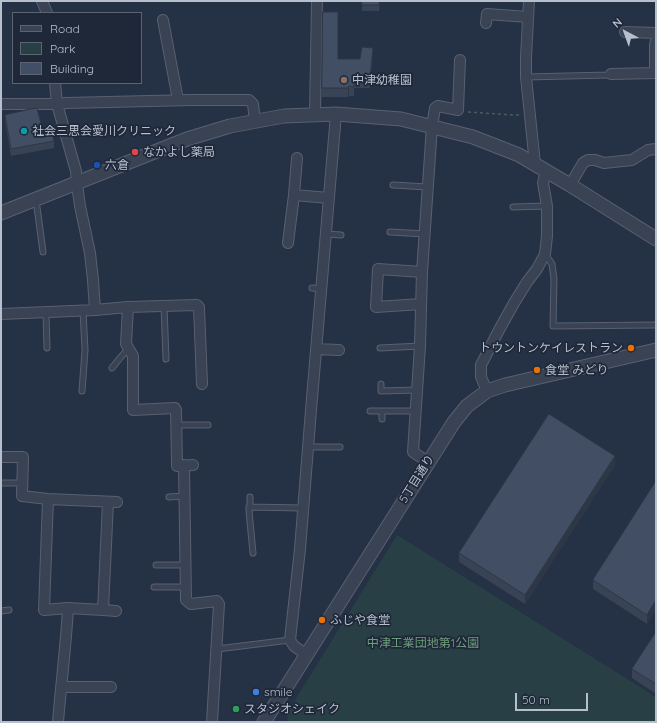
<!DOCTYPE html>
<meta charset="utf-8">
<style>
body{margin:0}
#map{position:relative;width:657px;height:723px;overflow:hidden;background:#253144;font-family:Quicksand,sans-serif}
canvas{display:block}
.frame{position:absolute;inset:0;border:2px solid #b7bfcd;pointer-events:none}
.legend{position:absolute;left:12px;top:12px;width:130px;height:72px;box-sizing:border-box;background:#1f2839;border:1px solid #5c6474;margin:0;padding:5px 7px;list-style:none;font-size:12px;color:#b7bfcd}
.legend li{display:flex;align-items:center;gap:8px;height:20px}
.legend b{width:20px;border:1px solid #5c6474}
.north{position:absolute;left:605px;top:12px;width:40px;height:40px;-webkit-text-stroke:3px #1f2839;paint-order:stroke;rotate:319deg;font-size:11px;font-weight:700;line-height:16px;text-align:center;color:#b7bfcd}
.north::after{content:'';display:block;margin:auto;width:14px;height:18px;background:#b7bfcd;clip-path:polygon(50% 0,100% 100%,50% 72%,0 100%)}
.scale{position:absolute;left:515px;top:693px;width:73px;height:18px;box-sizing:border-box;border:2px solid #b7bfcd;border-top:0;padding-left:5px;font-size:12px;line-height:14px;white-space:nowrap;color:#b7bfcd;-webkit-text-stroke:3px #1f2839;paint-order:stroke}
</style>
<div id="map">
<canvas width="657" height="723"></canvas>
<div class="frame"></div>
<ul class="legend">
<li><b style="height:5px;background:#3a4354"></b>Road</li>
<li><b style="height:11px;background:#284045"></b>Park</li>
<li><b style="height:11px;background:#424e64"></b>Building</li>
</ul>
<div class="north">N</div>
<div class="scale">50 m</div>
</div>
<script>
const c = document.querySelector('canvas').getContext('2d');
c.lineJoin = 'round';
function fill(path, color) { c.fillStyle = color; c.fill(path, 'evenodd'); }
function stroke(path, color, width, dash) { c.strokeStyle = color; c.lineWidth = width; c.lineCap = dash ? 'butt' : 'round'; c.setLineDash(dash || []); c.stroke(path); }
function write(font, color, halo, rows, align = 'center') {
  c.font = font + ' Quicksand,"Noto Sans JP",sans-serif'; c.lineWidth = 3.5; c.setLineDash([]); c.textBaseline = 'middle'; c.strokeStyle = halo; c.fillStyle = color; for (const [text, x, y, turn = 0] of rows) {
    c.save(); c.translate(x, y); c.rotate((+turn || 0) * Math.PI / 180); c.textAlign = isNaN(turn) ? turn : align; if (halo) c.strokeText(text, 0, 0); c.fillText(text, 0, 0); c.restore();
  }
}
fill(new Path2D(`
 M397 535 656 697V722H288L287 713Z`), '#284045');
const service = new Path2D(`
 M526 77 609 75 611 74
 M393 185 428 187
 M35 200 37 207 43 252
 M513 207 547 206
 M390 232 425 234
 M326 234 341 235
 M545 254 552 264 554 279 553 326 656 325
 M312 288 321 289
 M164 306 166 359
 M46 313 47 348
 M380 348 420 346
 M112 368C118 361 122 354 129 349
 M381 384V391L417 390
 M82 391 85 350 83 311
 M370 411H416
 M382 411V419
 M177 425H208
 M308 447H340
 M1 483H23
 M169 497 184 496
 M250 506V497
 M253 553 249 511V507L303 508
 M156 565H186
 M154 587H186
 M1 611 9 610
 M217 649 290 640`);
const minor = new Path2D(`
 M42 1 47 13
 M529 1 526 57V77L535 164
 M163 20 178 100
 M486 23 487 14 528 17
 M625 32 656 33
 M655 73V45L656 41
 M611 74 656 73
 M55 83 57 104 76 171 77 184 80 206 90 253 93 280 95 310 128 307 197 305 199 307 202 384
 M1 104H57L66 103 192 100H249L253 104 255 121
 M315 114 317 1
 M570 185 583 163 588 160H595L604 163 632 160 648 150 656 149
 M294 195 297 158
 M288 243 294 195 329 198
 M421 304 376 307 378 269 422 272
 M128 307 126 344 133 356V410L175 408 176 410 177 466 193 465
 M1 314 95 310
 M316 349 339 350
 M487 391 481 377V365L499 330 514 303 527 282 537 269 545 254 547 236V206L543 183 546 171
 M1 457H23L22 496 48 499 117 502
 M428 462 413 452 420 346 422 272 432 126 435 108 438 106 458 110 460 60
 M184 465 186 600 191 604 217 601 219 604 212 722
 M48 499 44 610 68 608 103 610 108 502
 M103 610 116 611
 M307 655 294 646 290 640 300 549 311 410 336 114
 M61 687H111
 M58 722C61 684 66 646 68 608`);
const tertiary = new Path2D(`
 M1 213 187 139 230 126 284 116 336 114 401 119 473 137 519 155 570 185 656 239
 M264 722 454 422 467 406 487 391 505 385 656 350`);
stroke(service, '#586171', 7);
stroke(minor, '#586171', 12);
stroke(tertiary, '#586171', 15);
stroke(new Path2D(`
 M468 112 513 115H520`), '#465d61', 1.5, [3, 3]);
stroke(service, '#3a4354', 5);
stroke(minor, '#3a4354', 10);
stroke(tertiary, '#3a4354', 13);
fill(new Path2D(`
 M362 1H380L379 11H362Z
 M323 12 338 59H360L373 58 370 88H354V96H349L348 97H322Z
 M5 115 54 141V148L11 156 5 122Z
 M615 465 525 604 459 562V553Z
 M656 481 647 624 593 589V580Z
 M656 632V694L632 678V669Z`), '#394356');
fill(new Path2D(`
 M373 48V58L370 88V78Z
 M349 86V96L348 97V88Z
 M615 456V465L525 604V595Z
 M656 600V610L647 624V615Z`), '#2e3746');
const building = new Path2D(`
 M362 1H379V5H362Z
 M323 12H338V59H360L362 47 373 48 370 78H354V87L349 86 348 88H322Z
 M37 108 44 135 52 133 54 141 11 149 5 115Z
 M549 414 615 456 525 595 459 553Z
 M656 481V600L647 615 593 580Z
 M656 632V684L632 669Z`);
fill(building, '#424e64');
stroke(building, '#2e3746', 1);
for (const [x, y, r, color] of [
 [344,80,4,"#8d6e63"],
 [24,131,4,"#0f9aa8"],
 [135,152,4,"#e0444e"],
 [97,165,4,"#1a4fb4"],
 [631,348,4,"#e8710a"],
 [537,370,4,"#e8710a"],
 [322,620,4,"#e8710a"],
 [256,692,4,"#3f7fe0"],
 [236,709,4,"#2e9e5b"]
]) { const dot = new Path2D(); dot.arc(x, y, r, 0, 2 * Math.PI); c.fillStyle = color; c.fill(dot); stroke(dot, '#1f2839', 1.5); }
write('12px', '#b7bfcd', '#1f2839', [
 ["中津幼稚園",352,80],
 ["社会三思会愛川クリニック",32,131],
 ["なかよし薬局",143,152],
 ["六倉",105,165],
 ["トウントンケイレストラン",623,348,"right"],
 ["食堂 みどり",545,370],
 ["ふじや食堂",330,620],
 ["smile",264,692],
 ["スタジオシェイク",244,709]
], 'left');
write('12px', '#b7bfcd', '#1f2839', [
 ["5丁目通り",417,479,-58]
]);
write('12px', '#6d9f7c', '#1f2839', [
 ["中津工業団地第1公園",423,643]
]);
</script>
